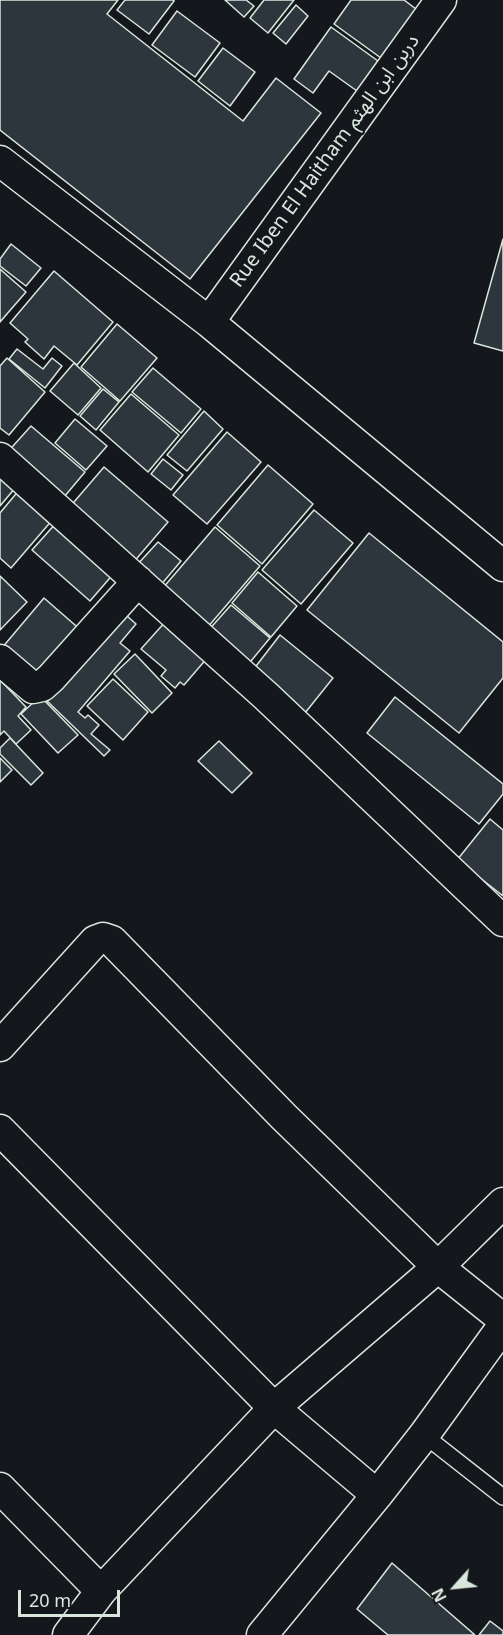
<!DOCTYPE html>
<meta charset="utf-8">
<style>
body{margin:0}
#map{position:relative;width:503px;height:1635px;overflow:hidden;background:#14181c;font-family:"Noto Sans",sans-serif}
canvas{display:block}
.north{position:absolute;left:425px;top:1557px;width:60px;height:60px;-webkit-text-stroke:4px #14181c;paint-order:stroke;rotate:243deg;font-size:16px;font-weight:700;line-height:24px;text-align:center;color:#d8e6dc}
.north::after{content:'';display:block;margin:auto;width:21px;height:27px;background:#d8e6dc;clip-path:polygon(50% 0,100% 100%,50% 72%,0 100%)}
.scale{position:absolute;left:18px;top:1590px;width:102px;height:27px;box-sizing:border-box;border:3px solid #d8e6dc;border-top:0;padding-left:8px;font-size:18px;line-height:21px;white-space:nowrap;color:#d8e6dc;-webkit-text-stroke:4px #14181c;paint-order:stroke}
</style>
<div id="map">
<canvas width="503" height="1635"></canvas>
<div class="north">N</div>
<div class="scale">20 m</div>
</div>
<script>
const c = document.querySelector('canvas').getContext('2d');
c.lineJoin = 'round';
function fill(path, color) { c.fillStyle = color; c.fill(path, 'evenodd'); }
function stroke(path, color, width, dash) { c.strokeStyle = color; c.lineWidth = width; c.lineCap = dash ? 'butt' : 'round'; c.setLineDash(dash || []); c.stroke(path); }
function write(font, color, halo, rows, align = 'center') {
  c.font = font + ' "Noto Sans","Noto Sans Arabic",sans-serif'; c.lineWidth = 4.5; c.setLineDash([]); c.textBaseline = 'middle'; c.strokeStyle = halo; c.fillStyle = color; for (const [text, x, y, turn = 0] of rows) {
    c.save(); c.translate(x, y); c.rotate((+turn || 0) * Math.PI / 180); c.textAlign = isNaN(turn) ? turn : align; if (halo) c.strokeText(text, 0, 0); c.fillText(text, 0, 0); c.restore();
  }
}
const building = new Path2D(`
 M0 0H118L107 14 243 121 276 78 321 113 190 279 0 130Z
 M125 0H174V1L149 34 117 10Z
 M225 0H246L254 6 244 17Z
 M264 0H294L268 33 250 18Z
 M351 0H404L416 9 381 58 334 24Z
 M296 5 308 16 286 44 273 33Z
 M177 11 220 43 195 77 152 45Z
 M331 27 378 61 357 91 329 71 313 93 294 79Z
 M223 48 255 72 230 106 198 81Z
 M503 239V351L474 343Z
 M11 244 41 268 26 286 0 266V259Z
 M0 269 26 292 0 322Z
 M54 271 113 322 77 365 54 346 44 359 25 342 28 339 10 323Z
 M117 324 157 358 120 401 81 367Z
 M17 349 43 369 52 358 62 366 45 388 9 359Z
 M7 358 45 392 9 435 0 428V366Z
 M74 363 101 388 78 415 50 391Z
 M153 368 201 409 181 433 132 392Z
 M103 389 119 402 96 430 80 416Z
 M131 394 179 435 148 472 100 430Z
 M204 411 223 429 187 471 167 455Z
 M75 419 107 446 86 470 55 443Z
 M31 426 85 472 59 503 4 456Z
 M227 432 261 462 207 524 173 495Z
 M163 459 183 475 171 490 151 474Z
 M268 465 313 504 262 564 217 525Z
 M104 467 168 522 132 564 68 509Z
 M0 473 16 487 0 506Z
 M20 489 54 518 11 568 0 558V513Z
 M314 510 353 543 301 604 262 570Z
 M57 522 115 572 90 601 32 550Z
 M215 527 260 566 207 628 162 589Z
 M369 533 503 642V678L459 733 307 610Z
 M158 542 181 561 160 586 136 566Z
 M258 572 297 606 271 637 232 603Z
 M0 576 27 602 0 630Z
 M44 598 83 632 40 682 1 649Z
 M231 605 270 638 246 667 206 633Z
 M127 616 136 624 120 643 130 651 78 712 85 718 88 715 99 725 91 734 110 750 104 756 46 700Z
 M166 621 208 657 184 685 180 682 175 688 161 676 166 670 141 649Z
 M280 635 333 678 305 713 253 670Z
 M135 654 172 693 152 713 114 674Z
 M113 679 148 712 123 740 87 706Z
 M0 680 26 707 18 716 31 730 16 744 4 731 0 735Z
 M40 696 78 735 58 753 21 714Z
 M395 697 503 784V794L479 824 367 733Z
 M10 738 43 773 31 785 0 754V748Z
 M219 741 252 773 232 793 198 761Z
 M0 758 12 770 0 782Z
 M490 819 503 830V896L457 860Z
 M392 1563 475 1635H388L357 1609Z
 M490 1621 503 1631V1635H479Z`);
fill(building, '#2c363c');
stroke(building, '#d8e6dc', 1.5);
const service = new Path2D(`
 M424 1435 503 1497`);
const minor = new Path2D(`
 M0 161 209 322 503 566
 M209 322 441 0
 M0 458 266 696 503 921
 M0 660 33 688 42 686 51 678 138 581
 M0 1046 95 941 103 938 112 941 284 1117 438 1267 503 1319
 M0 1130 274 1408 377 1495
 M0 1488 101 1591
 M68 1635 101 1591 274 1408 438 1267 503 1203
 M262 1635 377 1495 424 1435 503 1326`);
stroke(service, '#d8e6dc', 18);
stroke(minor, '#d8e6dc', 33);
stroke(service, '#14181c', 15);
stroke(minor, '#14181c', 30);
write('20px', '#d8e6dc', '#14181c', [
 ["Rue Iben El Haitham دربن ابن الهثم",325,161,-54]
]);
</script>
